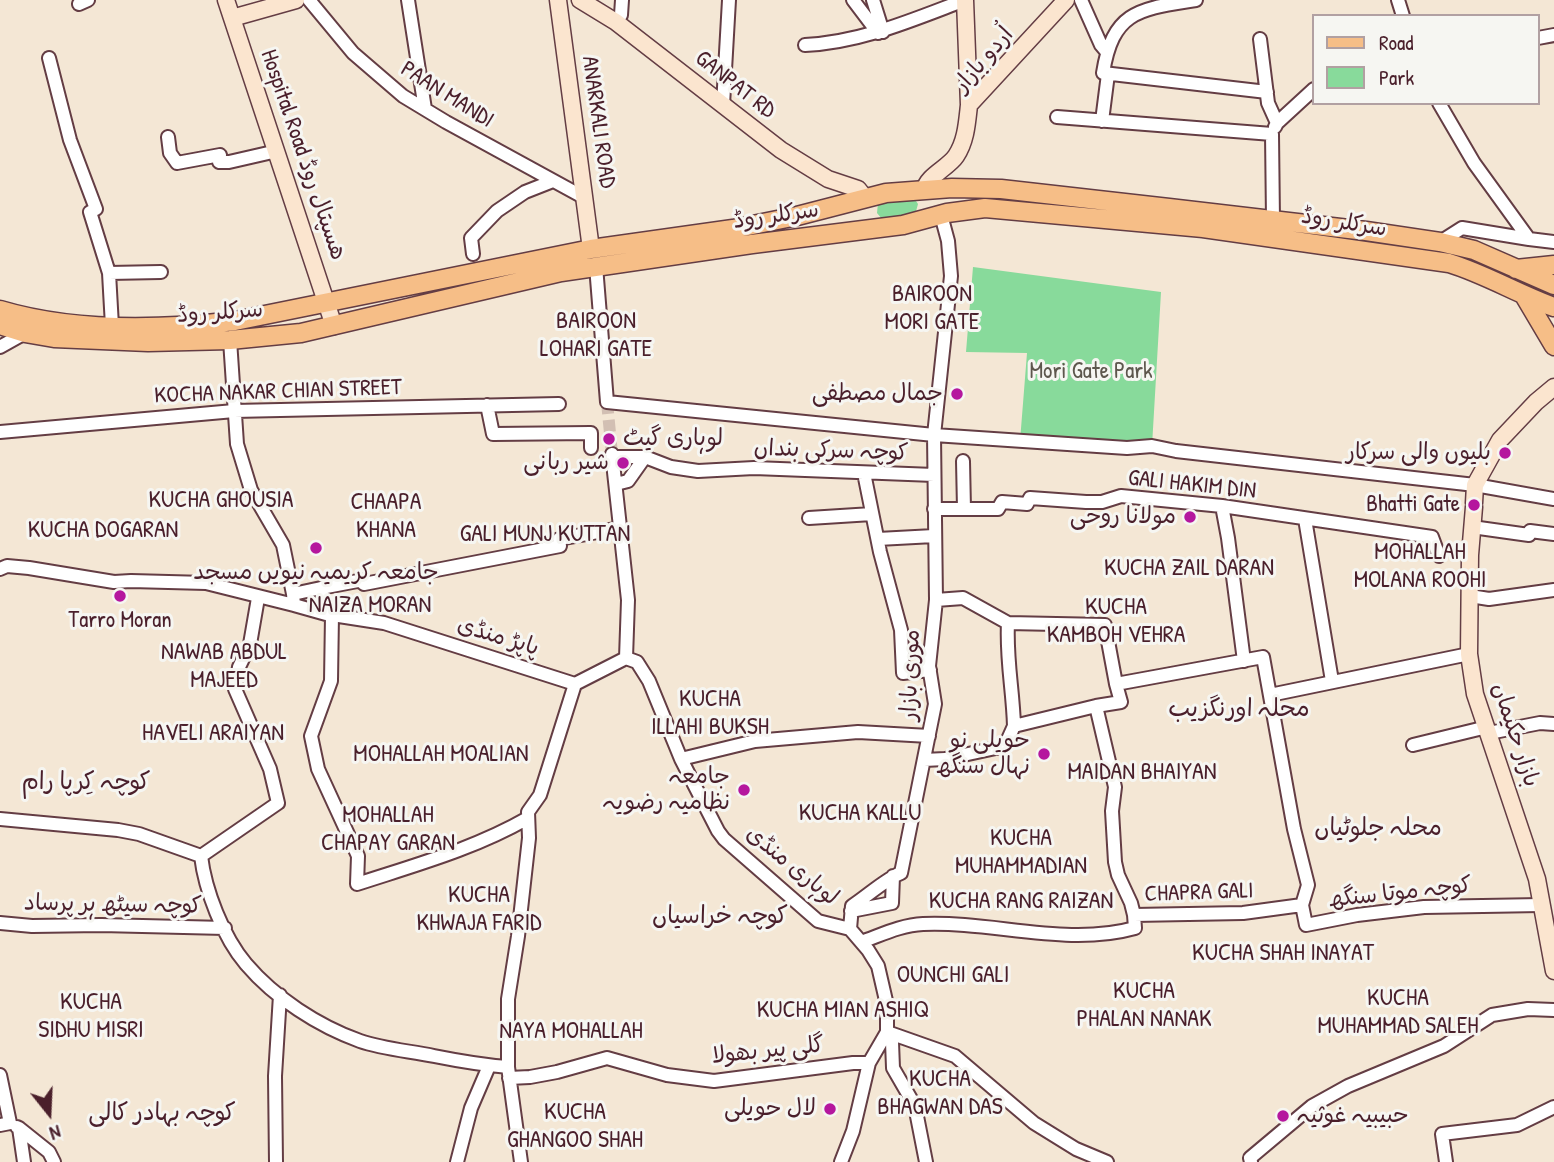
<!DOCTYPE html>
<meta charset="utf-8">
<style>
body{margin:0}
#map{position:relative;width:1554px;height:1162px;overflow:hidden;background:#f4e7d5;font-family:"Patrick Hand",sans-serif}
canvas{display:block}
.legend{position:absolute;left:1312px;top:14px;width:228px;height:91px;box-sizing:border-box;background:#f6f6f2;border:2px solid #b1a0a2;margin:0;padding:9px 12px;list-style:none;font-size:21px;color:#4a1f2b}
.legend li{display:flex;align-items:center;gap:14px;height:35px}
.legend b{width:35px;border:2px solid #b1a0a2}
.north{position:absolute;left:14px;top:1078px;width:70px;height:70px;-webkit-text-stroke:5px #f6f6f2;paint-order:stroke;rotate:162deg;font-size:19px;font-weight:700;line-height:28px;text-align:center;color:#4a1f2b}
.north::after{content:'';display:block;margin:auto;width:24px;height:32px;background:#4a1f2b;clip-path:polygon(50% 0,100% 100%,50% 72%,0 100%)}
</style>
<div id="map">
<canvas width="1554" height="1162"></canvas>
<ul class="legend">
<li><b style="height:9px;background:#f6be87"></b>Road</li>
<li><b style="height:19px;background:#88da9b"></b>Park</li>
</ul>
<div class="north">N</div>
</div>
<script>
const c = document.querySelector('canvas').getContext('2d');
c.lineJoin = 'round';
function fill(path, color) { c.fillStyle = color; c.fill(path, 'evenodd'); }
function stroke(path, color, width, dash) { c.strokeStyle = color; c.lineWidth = width; c.lineCap = dash ? 'butt' : 'round'; c.setLineDash(dash || []); c.stroke(path); }
function write(font, color, halo, rows, align = 'center') {
  c.font = font + ' "Patrick Hand","Playpen Sans Arabic",sans-serif'; c.lineWidth = 6; c.setLineDash([]); c.textBaseline = 'middle'; c.strokeStyle = halo; c.fillStyle = color; for (const [text, x, y, turn = 0] of rows) {
    c.save(); c.translate(x, y); c.rotate((+turn || 0) * Math.PI / 180); c.textAlign = isNaN(turn) ? turn : align; if (halo) c.strokeText(text, 0, 0); c.fillText(text, 0, 0); c.restore();
  }
}
fill(new Path2D(`
 M914 198 918 204 915 215 882 219 877 213 878 203Z
 M973 267 1161 292 1152 446 1020 441 1027 353 966 352Z`), '#88da9b');
stroke(new Path2D(`
 M607 402 612 454`), '#d2bfb3', 12, [12, 6]);
const street = new Path2D(`
 M309 0 353 53 403 96 446 122 585 198
 M408 0 425 109
 M853 0 878 33
 M873 0 883 32
 M1081 0 1101 45 1106 51
 M1196 0C1140 9 1113 10 1103 73L1267 92
 M1398 0 1403 16
 M79 4 88 0
 M616 22 621 15 622 0
 M1538 38 1554 35
 M1260 39 1268 103 1277 123
 M805 45C862 42 912 20 965 0
 M49 58 70 140 96 209 90 212 109 273 112 326
 M1439 103 1474 163 1529 239 1554 242
 M723 105 729 0
 M1057 117 1272 134 1273 220
 M1102 121 1108 74
 M1275 127 1277 123 1314 89
 M168 137 170 153 177 163 220 155 219 162H229L277 151
 M1440 242 1462 228 1529 239
 M473 254 471 238 497 211 525 192 553 181
 M596 266 607 402 934 435 1127 448 1152 446 1176 451 1475 485 1554 499
 M109 273 161 272
 M230 340 237 444 251 490 283 545 293 594
 M0 347 25 333
 M487 405 493 434 591 433V448
 M0 432 234 411 559 404
 M612 454 628 600 626 658
 M613 457H645
 M963 461 964 509
 M864 473 880 552 901 630 903 673 930 670
 M616 484 628 481 645 457 671 467 698 471 754 468 934 475
 M1222 506 1228 538 1244 661
 M934 509H998L1002 502 1027 504 1030 498 1086 502H1102L1121 496 1222 506 1432 537 1439 556
 M809 518 872 514
 M1305 519 1332 681
 M1472 527 1529 535 1530 531 1554 534
 M878 539 934 536
 M0 569 7 566 29 568 114 582 131 581 206 583 294 605
 M321 588 363 580 364 584 560 546 559 539 620 528
 M1470 596 1489 599 1554 590
 M936 600 963 598 1008 623 1105 625 1116 684 1263 657 1294 829 1308 885 1302 905 1306 925 1357 915 1424 907 1541 905
 M326 614 321 588 293 594 294 605 326 614 384 623 575 684
 M332 615 331 681 311 736 318 769 358 856 357 884C415 865 474 849 528 818
 M1008 623C1006 659 1013 690 1014 726
 M626 658 637 662 649 681 681 759 718 831 724 839 818 921 850 929 868 950 878 966 887 1005V1032L869 1063 853 1131 841 1162
 M575 684 626 658
 M1270 695 1469 654
 M1096 706 1115 787 1112 811 1115 862 1118 875 1131 903 1134 915
 M1489 733 1540 723 1554 724
 M1413 745 1487 727
 M681 759 755 741 858 732 929 736
 M924 760 945 759 1005 746 1014 726 1096 706 1121 702 1116 684
 M0 819 118 830 139 834 201 856
 M201 856C205 890 223 937 246 964 275 998 318 1026 360 1041 383 1049 410 1051 434 1056 459 1061 482 1065 508 1067
 M201 856 278 803 270 769 235 689 239 667 250 644 258 598
 M851 911 892 903 893 876
 M0 923 32 926 101 925 225 928
 M850 929 852 906C866 897 887 878 901 873L935 704 929 666 936 600 934 435 951 276 948 241 941 215
 M861 942C881 935 901 925 923 924 993 921 1067 947 1135 928L1134 915 1243 913 1302 905
 M887 1032 955 1056 1034 1123 1076 1149 1107 1162
 M887 1032 892 1042 893 1068 915 1106 926 1162
 M0 1075 10 1123 0 1125
 M509 1078 530 1077 557 1072 607 1058 667 1075 714 1081 853 1063H869
 M17 1127 19 1128 24 1162
 M19 1128 49 1152 54 1162
 M276 1162 275 1076 280 995
 M457 1162 471 1108 489 1066
 M521 1162 508 1067V999L518 936 529 838 528 812 540 795 575 684
 M1251 1162 1250 1158 1312 1106 1348 1086 1444 1046 1492 1015 1528 1009 1554 1010
 M1446 1162 1442 1134 1517 1125 1554 1107`);
const secondary = new Path2D(`
 M226 0 334 326
 M558 0 591 249
 M580 0 616 22 781 150 828 179 858 189 865 198
 M965 0 969 105
 M232 18 296 0
 M925 189C927 176 948 168 956 156 966 141 967 123 969 105L1066 0
 M1474 503 1475 485 1500 440 1536 402 1554 387
 M1474 507 1470 555 1469 654 1475 694 1537 879 1554 971`);
const primary = new Path2D(`
 M1516 269 1554 265
 M1525 297 1554 346
 M0 310C74 332 159 330 235 321L591 249 733 229 797 216 886 193 952 188 1001 189 1169 208 1366 231 1440 242 1474 250 1554 285
 M0 325 25 333 54 338 148 342 230 340 301 333 561 272 752 244 903 225 947 213 985 208 1203 228 1449 263C1485 274 1518 294 1554 307`);
stroke(street, '#643d44', 16);
stroke(secondary, '#643d44', 19);
stroke(primary, '#643d44', 21);
stroke(street, '#fff', 12);
stroke(secondary, '#fbe5cf', 16);
stroke(primary, '#f6be87', 18);
for (const [x, y, r, color] of [
 [957,394,7,"#b5179e"],
 [609,439,7,"#b5179e"],
 [1505,453,7,"#b5179e"],
 [623,463,7,"#b5179e"],
 [1474,505,7,"#b5179e"],
 [1190,517,7,"#b5179e"],
 [316,548,7,"#b5179e"],
 [120,596,7,"#b5179e"],
 [1044,754,7,"#b5179e"],
 [744,790,7,"#b5179e"],
 [830,1109,7,"#b5179e"],
 [1283,1116,7,"#b5179e"]
]) { const dot = new Path2D(); dot.arc(x, y, r, 0, 2 * Math.PI); c.fillStyle = color; c.fill(dot); stroke(dot, '#f6f6f2', 2.5); }
write('23px', '#4a1f2b', '#f6f6f2', [
 ["اُردو بازار",984,60,-49],
 ["GANPAT RD",735,85,38],
 ["PAAN MANDI",447,95,32],
 ["ANARKALI ROAD",598,122,82],
 ["Hospital Road ھسپتال روڈ",303,155,71],
 ["سرکلر روڈ",776,216,-8],
 ["سرکلر روڈ",1344,223,9],
 ["سرکلر روڈ",220,313,-4],
 ["KOCHA NAKAR CHIAN STREET",278,392,-2],
 ["کوچہ سرکی بنداں",831,451,2],
 ["GALI HAKIM DIN",1192,485,6],
 ["پاپڑ منڈی",498,637,17],
 ["موری بازار",911,675,-88],
 ["بازار حکیماں",1515,735,72],
 ["لوہاری منڈی",792,866,39],
 ["CHAPRA GALI",1199,893,-2],
 ["کوچہ موتا سنگھ",1400,893,-6],
 ["کوچہ سیٹھ ہر پرساد",113,905,1],
 ["گلی پیر بھولا",768,1051,-6]
]);
write('23px', '#5d574d', '#f6f6f2', [
 ["Mori Gate Park",1091,372]
]);
write('23px', '#4a1f2b', '#f6f6f2', [
 ["جمال مصطفی",943,394],
 ["لوہاری گیٹ",623,439,"left"],
 ["بلیوں والی سرکار",1491,453],
 ["شیر ربانی",609,463],
 ["Bhatti Gate",1460,505],
 ["مولانا روحی",1176,517],
 ["جامعہ کریمیہ نیویں مسجد",316,573,"center"],
 ["Tarro Moran",120,621,"center"],
 ["حویلی نو",1030,741],
 ["نہال سنگھ",1030,767],
 ["جامعہ",730,777],
 ["نظامیہ رضویہ",730,803],
 ["لال حویلی",816,1109],
 ["حبیبیہ غوثیہ",1297,1116,"left"]
], 'right');
write('24px', '#4a1f2b', '#f6f6f2', [
 ["BAIROON",932,295],
 ["MORI GATE",932,323],
 ["BAIROON",596,322],
 ["LOHARI GATE",596,350],
 ["KUCHA GHOUSIA",221,501],
 ["CHAAPA",386,503],
 ["KHANA",386,531],
 ["KUCHA DOGARAN",103,531],
 ["GALI MUNJ KUTTAN",545,535],
 ["MOHALLAH",1420,553],
 ["MOLANA ROOHI",1420,581],
 ["KUCHA ZAIL DARAN",1189,569],
 ["NAIZA MORAN",370,606],
 ["KUCHA",1116,608],
 ["KAMBOH VEHRA",1116,636],
 ["NAWAB ABDUL",224,653],
 ["MAJEED",224,681],
 ["KUCHA",710,700],
 ["ILLAHI BUKSH",710,728],
 ["محلہ اورنگزیب",1239,710],
 ["HAVELI ARAIYAN",213,734],
 ["MOHALLAH MOALIAN",441,755],
 ["MAIDAN BHAIYAN",1142,773],
 ["کوچہ کِرپا رام",86,783],
 ["KUCHA KALLU",860,814],
 ["MOHALLAH",388,816],
 ["CHAPAY GARAN",388,844],
 ["محلہ جلوٹیاں",1378,829],
 ["KUCHA",1021,839],
 ["MUHAMMADIAN",1021,867],
 ["KUCHA",479,896],
 ["KHWAJA FARID",479,924],
 ["KUCHA RANG RAIZAN",1021,902],
 ["کوچہ خراسیاں",720,917],
 ["KUCHA SHAH INAYAT",1283,954],
 ["OUNCHI GALI",953,976],
 ["KUCHA",1144,992],
 ["PHALAN NANAK",1144,1020],
 ["KUCHA",1398,999],
 ["MUHAMMAD SALEH",1398,1027],
 ["KUCHA",91,1003],
 ["SIDHU MISRI",91,1031],
 ["KUCHA MIAN ASHIQ",843,1011],
 ["NAYA MOHALLAH",571,1032],
 ["KUCHA",940,1080],
 ["BHAGWAN DAS",940,1108],
 ["KUCHA",575,1113],
 ["GHANGOO SHAH",575,1141],
 ["کوچہ بہادر کالی",162,1114]
]);
</script>
